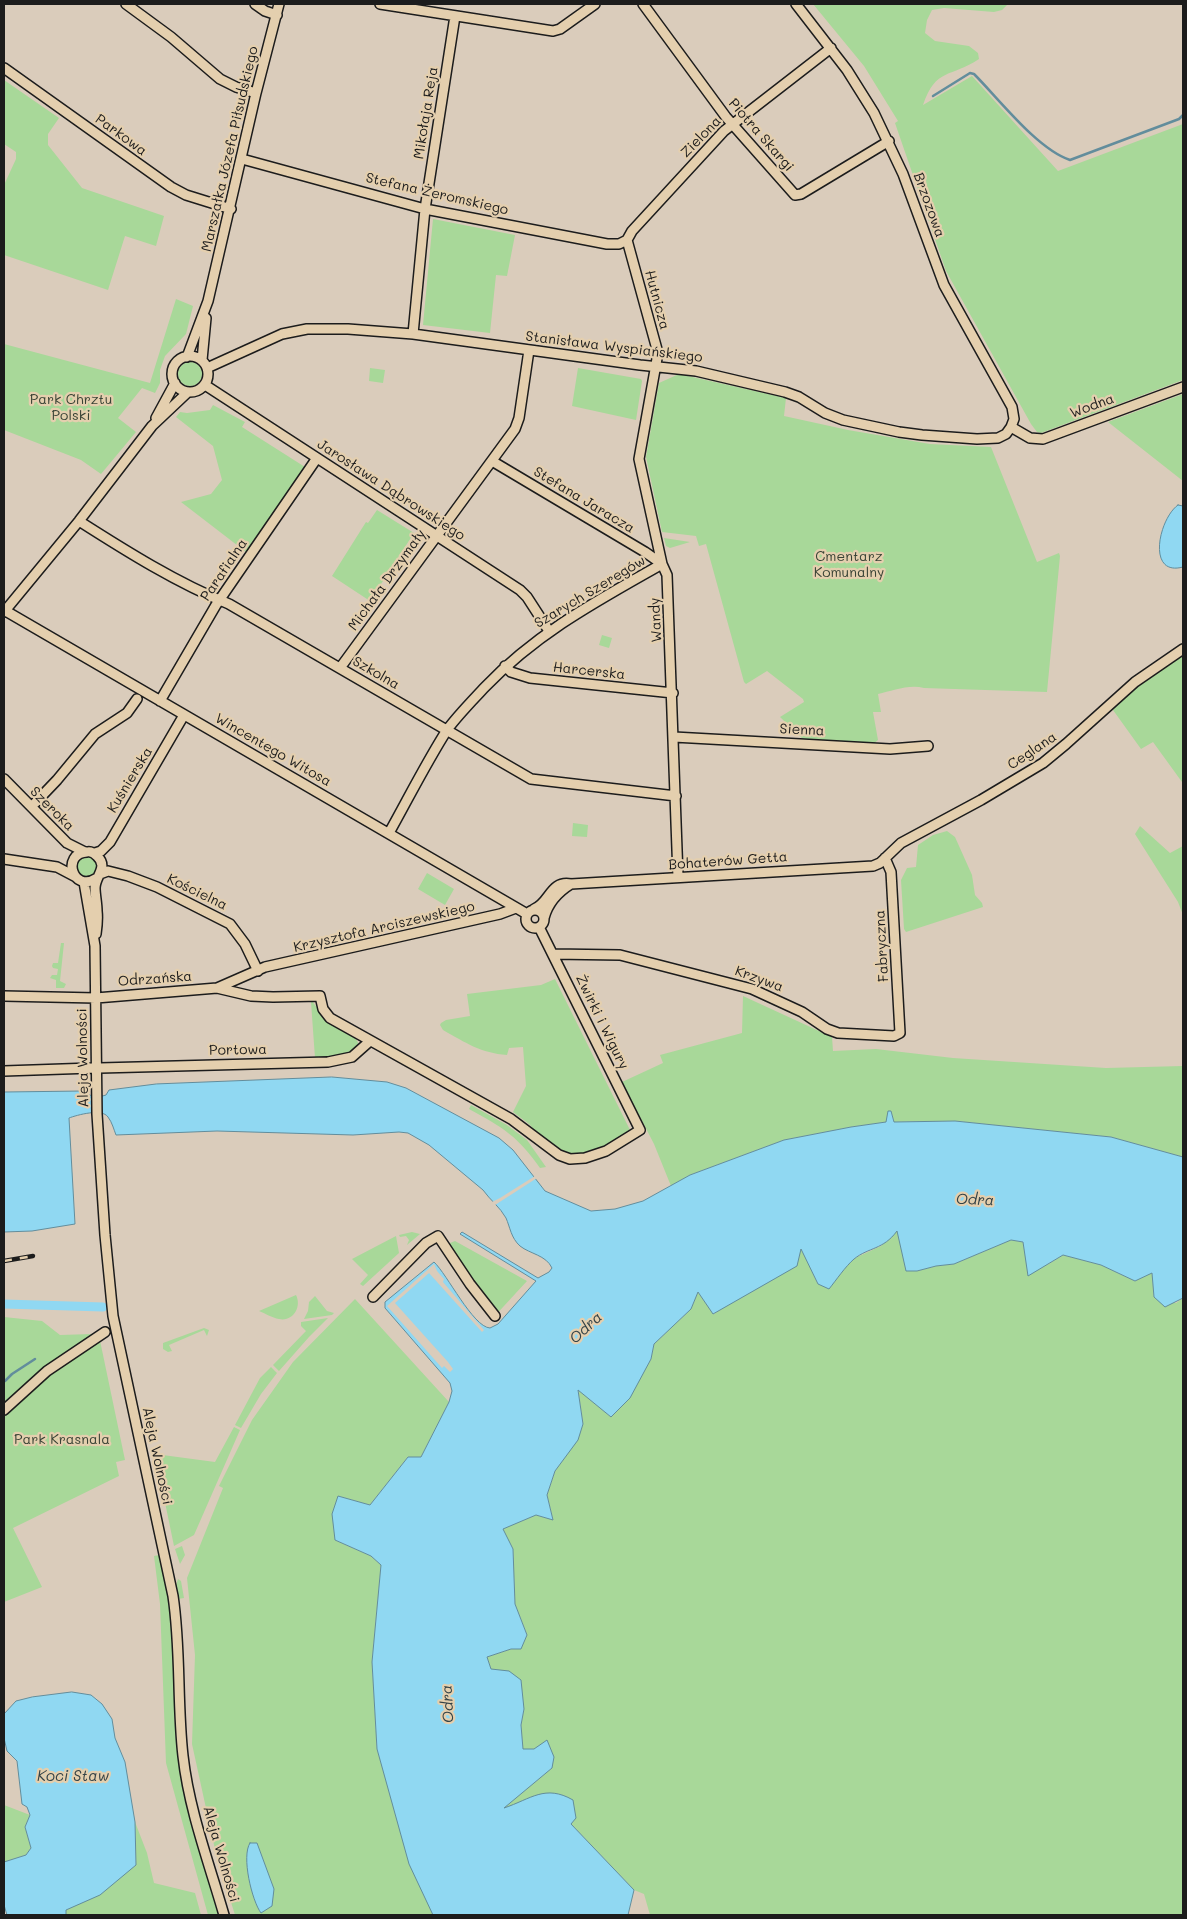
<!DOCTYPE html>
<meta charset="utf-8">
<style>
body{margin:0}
#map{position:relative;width:1187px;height:1919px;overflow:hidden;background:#daccbb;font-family:Mali,sans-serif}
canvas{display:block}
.frame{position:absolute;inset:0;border:5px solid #1c1c1c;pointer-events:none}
</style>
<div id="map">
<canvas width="1187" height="1919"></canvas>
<div class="frame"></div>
</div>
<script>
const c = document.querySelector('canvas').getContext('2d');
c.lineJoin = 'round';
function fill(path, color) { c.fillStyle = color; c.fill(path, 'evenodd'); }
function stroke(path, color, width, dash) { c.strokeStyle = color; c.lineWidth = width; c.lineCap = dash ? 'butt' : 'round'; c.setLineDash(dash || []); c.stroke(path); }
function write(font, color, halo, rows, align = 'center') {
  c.font = font + ' Mali,sans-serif'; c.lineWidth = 4.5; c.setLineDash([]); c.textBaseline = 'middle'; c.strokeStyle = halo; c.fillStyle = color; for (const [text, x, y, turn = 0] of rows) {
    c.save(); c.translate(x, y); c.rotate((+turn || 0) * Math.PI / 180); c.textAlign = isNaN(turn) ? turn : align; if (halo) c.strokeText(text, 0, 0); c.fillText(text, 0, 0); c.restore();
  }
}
fill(new Path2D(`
 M813 4H1008L1002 10 994 12 944 8 932 10 927 20 925 33 935 41 969 46 978 53 979 59C951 78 936 67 923 105L972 76 1058 171 1183 124V380L1041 433 1037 432 1031 424 946 271 895 123 898 121 864 66Z
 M4 80 59 118 48 134V145L82 188 164 216 156 246 125 236 108 290 4 255V185L16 159V152L4 144Z
 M433 219 515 235 507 276 496 275 490 333 423 325Z
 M176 299 193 306 186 334 165 356 160 370V383L155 393 142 388 118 418 136 432 101 474 81 460 4 430V344L150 383Z
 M178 374a12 12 0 1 1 24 0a12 12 0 1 1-24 0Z
 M370 368 385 370 383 383 369 381Z
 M578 368 641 379 642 381 636 420 572 406Z
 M679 374 786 398 784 416 848 430 930 444 991 447 1037 562 1059 553 1060 556 1047 692 924 688C909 684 892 691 878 694L881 712H873L878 740 872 745 805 741 780 717 804 702 803 699 767 671 746 684 744 682 706 544 699 546 696 536 662 532 646 457 659 383Z
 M1183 394V481L1108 422Z
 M213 405 245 422 242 427 305 467 246 552 181 502 211 494 222 480 213 446 176 417 180 412 187 413 210 410Z
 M377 510 414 533 370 601 332 576 366 522 368 523Z
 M664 538 690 542 670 548 666 546Z
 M602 635 612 638 609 648 599 645Z
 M1183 654V781L1182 782 1153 742 1141 749 1113 710 1114 707 1137 686Z
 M573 823 588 825 587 837 572 836Z
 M1140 826 1170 853 1183 846V915L1178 902 1135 834Z
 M947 831 955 837 972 875 975 895 982 903 983 907 906 932 904 929 901 880 907 868 916 867 918 845 933 835Z
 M77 867a10 10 0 1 1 20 0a10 10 0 1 1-20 0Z
 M427 873 454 889 445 905 418 889Z
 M61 943H64L60 981 66 984 64 988H56V980L50 978 52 975H57L58 969 53 968 52 966 53 963H58Z
 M555 979 631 1132C595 1154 574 1169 537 1136 534 1133 534 1130 531 1126 526 1121 518 1116 513 1112L526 1086 523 1047 509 1048 507 1055C481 1053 466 1043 443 1030L440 1025 441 1023 446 1020 470 1016 467 994 541 985Z
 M743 996 832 1037 833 1051 876 1049 953 1058 1106 1068 1183 1066V1157L1111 1137 955 1121 894 1122 891 1111 887 1117V1122L851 1127 784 1140 690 1175 671 1186 654 1144 622 1082 663 1063 660 1055 742 1033Z
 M312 1001C317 1007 321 1014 327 1019 335 1026 346 1030 354 1037 373 1055 323 1058 315 1058L311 1002Z
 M471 1105 507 1125 527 1140 546 1167 540 1168C517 1136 504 1128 469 1109Z
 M897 1230 917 1271 936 1266 954 1264 1011 1240 1022 1242 1047 1265 1063 1255 1101 1265 1135 1281 1152 1272 1154 1297 1176 1303 1183 1298V1915H650L644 1894 634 1890 571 1824 502 1809 552 1768 534 1749H523L521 1725 524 1709 491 1669 487 1657 511 1649H520L527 1635 515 1604 513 1549 502 1529 536 1515 553 1520 547 1495 555 1471 583 1424 578 1389 611 1417 651 1359 654 1344 691 1309 698 1292 714 1314 801 1248 818 1284 855 1258 881 1246Z
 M412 1232 420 1234 407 1245 409 1240 406 1236 400 1237 399 1235Z
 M396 1236 399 1253 363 1286 360 1284 368 1275 352 1259Z
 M455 1241 527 1281 492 1319 440 1247Z
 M296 1295C302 1307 293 1322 279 1319 272 1318 265 1313 259 1311Z
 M315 1296 327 1311 334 1313 332 1315 304 1319 308 1311 309 1302Z
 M355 1299 449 1402 421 1457H408L370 1505 338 1496 335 1540 371 1556 381 1565 372 1662 377 1749 433 1915H235L216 1854 192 1744 195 1655 187 1578 223 1488 219 1486 252 1420 293 1362Z
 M4 1317 42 1321 60 1335 92 1334 98 1331 125 1460 116 1462 119 1476 13 1528 42 1587 4 1602Z
 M328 1318 309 1337 279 1371 273 1365 306 1331 301 1326V1322Z
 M204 1328 209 1330 207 1336 204 1330 169 1345 172 1351 168 1352 163 1349V1343Z
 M271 1367 277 1373 261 1394 241 1428 235 1425 260 1378Z
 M234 1427 240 1430 194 1535 174 1546 155 1454 215 1462Z
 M182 1546 185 1555 180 1564 175 1549Z
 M159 1555C169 1589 173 1625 175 1661 175 1682 173 1704 175 1726 179 1791 201 1853 220 1915H208L166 1763 160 1604 154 1556Z
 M178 1579 181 1581 184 1598 178 1599 176 1585Z
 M4 1805 30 1815 25 1827 31 1848 26 1855 4 1862Z
 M135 1822 147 1853 154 1883 195 1893 201 1915H66V1910L136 1865Z`), '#a8d899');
const water = new Path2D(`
 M1178 505 1183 506V567C1146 577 1159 518 1178 505Z
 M332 1077 387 1082 406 1088 499 1138 513 1150 545 1191 591 1211 615 1209 643 1201 690 1175 784 1140 851 1127 886 1122 888 1111H891L894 1122 955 1121 1111 1137 1183 1157V1298L1165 1307 1154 1297 1152 1273 1135 1281 1101 1265 1063 1255 1028 1276 1023 1242 1011 1240 954 1264 936 1266 917 1271H906L897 1231C883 1250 869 1247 854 1259 845 1267 837 1279 829 1289L818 1284 801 1249 797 1266 713 1314 698 1292 691 1309 654 1344 651 1359 630 1398 611 1417 578 1390 583 1424 578 1440 555 1471 547 1495 553 1520 536 1515 503 1529 513 1549 515 1604 527 1635 521 1649H511L487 1657 491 1669 509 1671 521 1680 524 1709 521 1725 523 1749H534L547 1740 554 1757 552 1768 504 1808C531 1799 545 1784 573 1800L576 1818 571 1824 634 1890 628 1915H433L409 1864 377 1749 372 1662 381 1565 371 1556 335 1540 332 1514 338 1496 370 1505 408 1457H421L449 1402 452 1391 450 1383 385 1308V1302L434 1262C447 1274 473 1327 490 1328L498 1324 536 1281 460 1234 462 1232 538 1278 549 1272 552 1268C546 1255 530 1254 520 1246 511 1238 510 1227 506 1218 500 1207 490 1200 483 1190L429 1145 408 1133 399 1132 353 1135 217 1131 116 1135C114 1130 112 1122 108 1117 102 1108 77 1115 69 1118L75 1224 32 1231 4 1232V1092L83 1091C88 1096 98 1098 106 1095L109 1090 156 1084Z
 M72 1692 91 1695 102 1704 112 1719 115 1738 125 1762 135 1822 136 1865 100 1895 66 1910V1915H7L4 1905V1862L26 1855 31 1848 25 1827 30 1815 27 1807 22 1804 17 1761 7 1751 4 1738V1714L16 1701 32 1697Z
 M250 1843H257L274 1889 272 1906 261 1913C252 1901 241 1856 250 1843Z`);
fill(water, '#90d8f2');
stroke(water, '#628d9c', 1);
fill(new Path2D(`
 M535 1176 537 1178 495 1205V1207L488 1202H492L500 1198Z
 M434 1264 437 1271 444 1279 443 1282 484 1330 482 1332 429 1273 395 1303 448 1362 453 1369 450 1372 444 1366 442 1368 387 1306Z`), '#daccbb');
stroke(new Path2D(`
 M933 96 970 73 974 74C999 99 1037 149 1070 160L1179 119 1183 115
 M5 1381 12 1374 35 1359`), '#628d9c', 2.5);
stroke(new Path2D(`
 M4 1304 103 1307`), '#90d8f2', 9);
const minor = new Path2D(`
 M126 4 171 37 220 79 236 87 256 93
 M255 4 265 11 277 15
 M380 4 553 31 560 29 595 4
 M643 4 726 117 795 195 801 194 889 141
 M4 68 171 187 186 195 231 209
 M242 159 425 209 607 244H619L627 240
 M627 240 658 353 639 459 662 564 667 575 678 877
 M627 240 632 231 724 131 831 48
 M413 334 425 209 455 16
 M172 374a18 18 0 1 1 36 0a18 18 0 1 1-36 0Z
 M187 357 208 301 256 93 279 4
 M202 360 206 318
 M207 368 282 334 307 329H348L413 334 640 365 696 371 785 392 799 397 825 413 843 420 899 432 922 435 977 439 998 438 1006 434 1011 427 1014 419 1012 407 944 285 903 174 874 113 847 70 796 4
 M205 385 520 590 527 597 549 631
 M156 418 175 383
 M1011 427 1030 438 1043 439 1183 387
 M79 521C126 551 177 583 229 604L531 779 676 796
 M4 610 527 914
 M4 612 79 521 152 426 188 392
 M505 666 511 672 530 678 673 693
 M340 668 515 429 519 418 529 350
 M160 701 216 605 317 458
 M674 737 890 749 928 746
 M4 779 67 843 85 852
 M35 803 57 780 95 734 127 713 137 699
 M389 833C408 799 426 763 447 730 458 715 472 701 485 687 538 632 597 601 662 564L645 552 492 461
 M95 853 101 851 110 842 184 715
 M4 859 57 867 76 877
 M100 874 108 871 128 876 157 887 230 924 245 944 258 971
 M84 882 95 946 97 1114 105 1235 113 1316 173 1596C181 1649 177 1703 183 1756 189 1810 209 1863 224 1915
 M534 909C550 903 550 880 571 884L873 866 880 863 901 843 981 800 1043 763 1066 744 1135 682 1183 649
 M526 919a9 9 0 1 1 18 0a9 9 0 1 1-18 0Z
 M544 918C548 903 558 892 571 884
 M96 934C97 927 98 919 97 911 97 903 95 895 95 888 95 876 109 867 97 856 94 853 91 851 87 852 61 853 72 894 97 878
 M553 954 620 955 752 989 802 1012 827 1029 838 1033 894 1036 900 1033 891 872 885 858
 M217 988 251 996 273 997 320 996 323 1009 330 1018 511 1119 559 1155 570 1159 585 1158 606 1151 640 1130 539 927
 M4 996 96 998 217 988 265 967 500 914 516 908
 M100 1068 328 1062 352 1057 370 1041
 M4 1071 92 1068
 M373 1297 426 1243 438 1236 470 1284 495 1316
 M4 1410 47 1371 105 1332`);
stroke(minor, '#1c1c1c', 12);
stroke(minor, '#e4cfae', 9);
const rail = new Path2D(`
 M4 1261 33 1256`);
stroke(rail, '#1c1c1c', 4.5);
stroke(rail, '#e4cfae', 2.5, [8]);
write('14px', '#1c1c1c', '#e4cfae', [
 ["Mikołaja Reja",426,113,-81],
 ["Parkowa",121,135,36],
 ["Piotra Skargi",761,135,49],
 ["Zielona",701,137,-46],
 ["Marszałka Józefa Piłsudskiego",230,149,-77],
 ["Stefana Żeromskiego",437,194,13],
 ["Brzozowa",929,205,70],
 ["Hutnicza",657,300,75],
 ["Stanisława Wyspiańskiego",614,347,7],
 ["Wodna",1092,406,-20],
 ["Jarosława Dąbrowskiego",391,490,33],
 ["Stefana Jaracza",584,500,31],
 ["Parafialna",224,570,-56],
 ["Michała Drzymały",387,580,-54],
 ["Szarych Szeregów",590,592,-31],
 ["Wandy",656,620,-93],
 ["Harcerska",589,671,6],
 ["Szkolna",376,673,30],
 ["Sienna",802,730,3],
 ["Wincentego Witosa",273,750,30],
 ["Ceglana",1032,751,-34],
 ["Kuśnierska",130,780,-59],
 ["Szeroka",52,809,45],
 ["Bohaterów Getta",728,861,-4],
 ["Kościelna",197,892,26],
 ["Krzysztofa Arciszewskiego",384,927,-13],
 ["Fabryczna",882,946,-93],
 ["Odrzańska",155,979,-4],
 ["Krzywa",759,979,20],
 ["Żwirki i Wigury",602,1022,64],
 ["Portowa",238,1050,-1],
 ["Aleja Wolności",83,1058,-91],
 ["Aleja Wolności",157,1456,78],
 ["Aleja Wolności",221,1854,74]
]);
write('14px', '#384235', '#e4cfae', [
 ["Park Chrztu",71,400],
 ["Polski",71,416],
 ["Cmentarz",849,557],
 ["Komunalny",849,573],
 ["Park Krasnala",62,1440]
]);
write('italic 15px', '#334247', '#e4cfae', [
 ["Odra",975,1200,2],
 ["Odra",586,1328,-43],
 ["Odra",448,1704,-93],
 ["Koci Staw",73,1776]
]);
</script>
